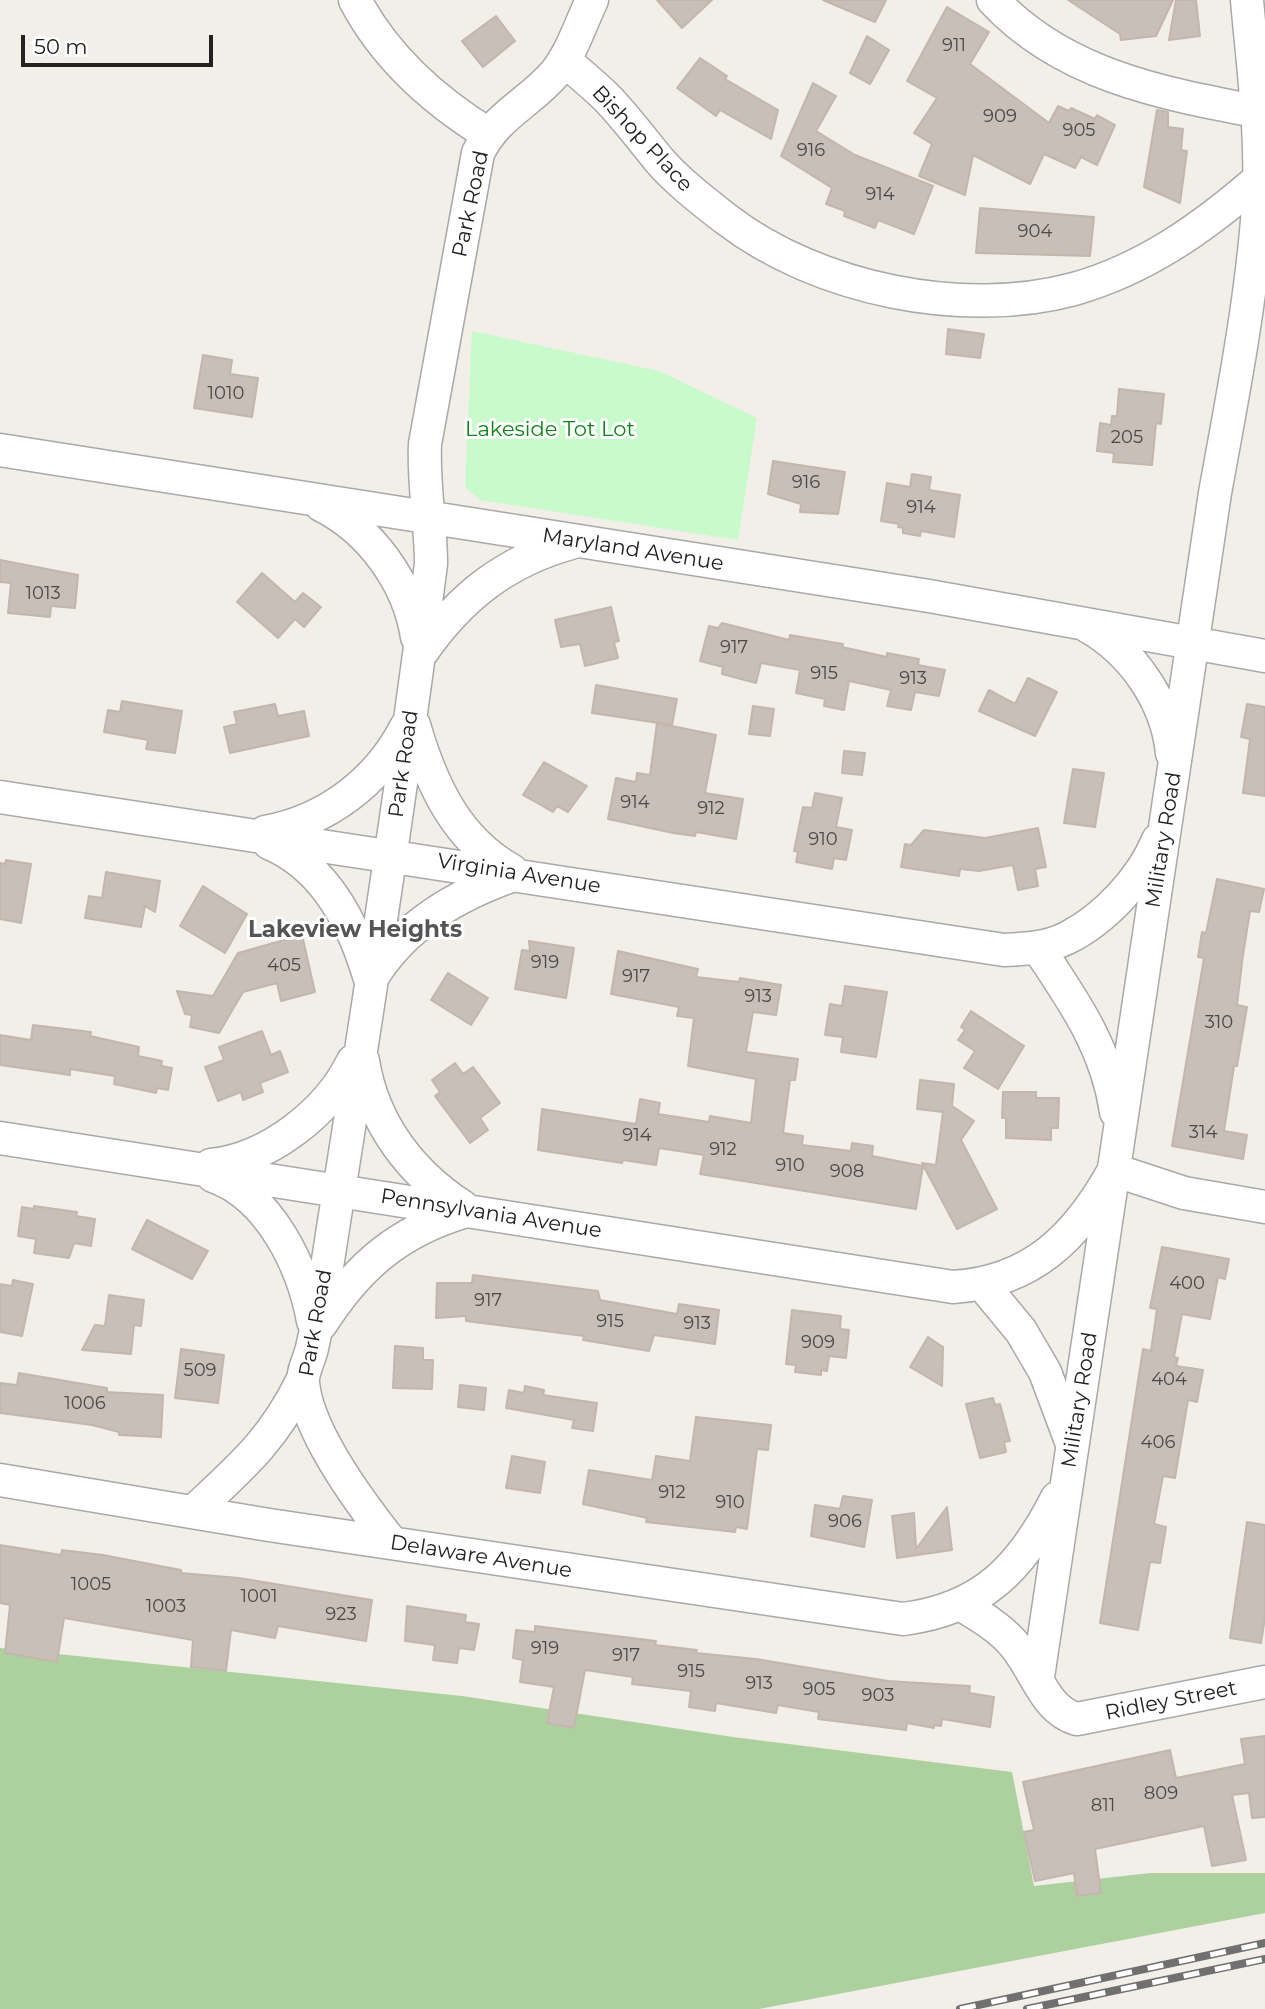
<!DOCTYPE html>
<style>
body{margin:0}
#map{position:relative;width:1265px;height:2009px;overflow:hidden;background:#f2efe9;font-family:Montserrat,sans-serif}
canvas{display:block}
.scale{position:absolute;left:21px;top:35px;width:192px;height:32px;box-sizing:border-box;border:4px solid #222;border-top:0;padding-left:9px;font-size:21px;line-height:24px;white-space:nowrap;color:#222;-webkit-text-stroke:5px #fff;paint-order:stroke}
</style>
<div id="map">
<canvas width="1265" height="2009"></canvas>
<div class="scale">50 m</div>
</div>
<script>
const c = document.querySelector('canvas').getContext('2d');
c.lineJoin = 'round';
function fill(path, color) { c.fillStyle = color; c.fill(path, 'evenodd'); }
function stroke(path, color, width, dash) { c.strokeStyle = color; c.lineWidth = width; c.lineCap = dash ? 'butt' : 'round'; c.setLineDash(dash || []); c.stroke(path); }
function write(font, color, halo, rows, align = 'center') {
  c.font = font + ' Montserrat,sans-serif'; c.lineWidth = 6; c.setLineDash([]); c.textBaseline = 'middle'; c.strokeStyle = halo; c.fillStyle = color; for (const [text, x, y, turn = 0] of rows) {
    c.save(); c.translate(x, y); c.rotate((+turn || 0) * Math.PI / 180); c.textAlign = isNaN(turn) ? turn : align; if (halo) c.strokeText(text, 0, 0); c.fillText(text, 0, 0); c.restore();
  }
}
fill(new Path2D(`
 M0 1648 462 1696 733 1737 1012 1772 1034 1886 1150 1873H1265V1913L759 2009H0Z`), '#add19e');
fill(new Path2D(`
 M472 331 659 371 757 418 738 540 480 500 465 487Z`), '#c8facc');
const building = new Path2D(`
 M657 0H712L682 28Z
 M823 0H886L875 22Z
 M1068 0H1173L1156 36 1121 40 1120 34Z
 M1176 0H1196L1200 36 1169 40Z
 M947 7 989 32 970 64 1049 123 1058 106 1069 111 1071 108 1095 119 1097 115 1115 125 1097 165 1081 157 1075 168 1044 154 1030 184 973 155 965 195 919 176 932 144 914 133 937 98 907 81Z
 M496 16 515 41 483 67 462 41Z
 M867 36 889 50 870 84 850 73Z
 M700 58 727 76 725 79 778 110 771 139 720 110 716 116 677 88Z
 M813 83 836 96 816 131 855 155 933 186 914 234 878 220 875 228 844 216 845 211 826 204 832 188 781 156Z
 M1157 110 1168 112V127L1183 129 1181 150 1187 151 1180 203 1144 187Z
 M980 208 1094 217 1090 256 976 253Z
 M948 329 984 334 980 358 946 354Z
 M203 355 232 360 230 374 258 378 252 417 194 408Z
 M1119 389 1164 394 1161 424 1156 423 1152 465 1113 462 1114 453 1097 451 1100 423 1111 425 1112 416H1117Z
 M773 461 845 472 838 514 800 512 801 504 768 494Z
 M912 474 931 477 929 490 960 495 954 537 921 531 920 536 903 533V528L898 527 899 524 881 521 887 483 910 487Z
 M0 560 78 575 75 608 51 606 50 617 8 613 11 583 0 582Z
 M262 573 295 602 303 593 321 607 304 627 295 619 278 638 237 602Z
 M611 607 619 641 614 642 618 658 585 666 580 644 561 647 555 620Z
 M722 623 789 640 790 635 843 644 842 647 887 657V653L919 659 918 665 945 670 939 696 915 692 911 710 887 706 891 690 849 681 844 710 824 706 825 699 796 693 800 670 761 663 756 683 722 674 723 667 700 661 709 626 718 628Z
 M1028 678 1057 692 1035 736 979 711 989 690 1015 704Z
 M596 685 677 699 672 725 592 713Z
 M122 701 182 711 175 753 146 749 148 740 104 732 108 710 120 712Z
 M275 704 278 716 304 711 309 736 230 753 224 727 237 724 234 712Z
 M1247 704 1265 707V796L1243 793 1250 739 1241 737Z
 M753 706 774 709 770 736 749 734Z
 M657 723 716 735 705 793 743 799 736 839 696 832 695 836 673 833 608 819 616 778 636 782 637 773 650 775Z
 M844 751 865 753 862 775 842 773Z
 M544 762 587 786 568 812 557 806 553 812 523 795Z
 M1073 769 1104 773 1095 827 1064 823Z
 M815 793 842 798 836 827 852 830 846 860 834 858 832 869 796 862 798 852 794 851 803 807 812 808Z
 M1038 828 1046 867 1035 869 1038 886 1018 890 1013 865 979 871 960 869 959 876 901 867 905 844 911 845 924 830 985 838Z
 M6 860 31 864 21 923 0 919V863L5 864Z
 M106 872 160 881 155 912 145 906 141 927 85 918 89 896 102 898Z
 M1217 879 1264 889 1259 912 1250 911 1243 955 1237 1005 1247 1007 1237 1066H1234L1224 1131 1247 1135 1243 1159 1172 1146 1204 958 1198 957 1202 932 1206 933Z
 M203 886 247 914 225 953 180 926Z
 M302 935 315 992 281 1001 277 983 243 992 219 1033 190 1027 192 1015 185 1014 177 991 213 996 238 953Z
 M529 941 574 948 566 998 515 989 522 950 530 951Z
 M618 951 698 969 696 977 739 982 740 978 781 985 776 1015 753 1012 746 1052 798 1059 795 1080H790L783 1133 803 1136 802 1145 851 1151 852 1143 873 1146 872 1156 923 1166 916 1209 700 1174 704 1155 659 1148 656 1165 623 1160 622 1163 538 1150 542 1109 636 1124 640 1099 660 1103 658 1114 709 1122 710 1116 751 1123 756 1079 688 1066 694 1018 677 1016 679 1007 611 994Z
 M448 973 488 998 471 1025 431 1000Z
 M845 986 887 992 876 1057 841 1052 843 1037 825 1035 830 1004 842 1006Z
 M971 1011 1024 1046 998 1089 964 1068 975 1051 958 1040 965 1030 961 1027Z
 M33 1025 91 1032 90 1036 139 1047 138 1056 162 1061 161 1066 172 1068 168 1090 157 1088 156 1093 114 1084 115 1076 70 1069V1075L0 1065V1035L31 1040Z
 M262 1031 271 1055 280 1051 288 1072 260 1083 263 1092 243 1100 241 1092 218 1101 205 1067 224 1060 219 1047Z
 M455 1063 463 1074 473 1067 500 1103 480 1118 488 1130 470 1143 435 1096 440 1092 432 1080Z
 M920 1080 954 1084 952 1106 974 1121 961 1140 997 1209 957 1229 922 1163 936 1165 943 1112 917 1109Z
 M1003 1092H1036V1098H1059L1058 1128H1051V1140L1006 1138V1118H1002Z
 M34 1206 77 1212 76 1216 95 1219 91 1246 74 1243 69 1258 34 1253 36 1239 18 1236 22 1207 34 1209Z
 M147 1220 208 1251 192 1279 132 1249Z
 M1162 1247 1229 1259 1225 1279 1218 1277 1210 1319 1182 1314 1174 1357 1178 1358 1176 1366 1203 1370 1197 1402 1188 1400 1175 1478 1163 1476 1154 1524 1166 1527 1160 1563 1150 1562 1138 1630 1100 1623 1143 1349 1151 1351 1157 1309 1150 1308Z
 M473 1275 598 1291 600 1300 677 1314 679 1304 719 1310 715 1344 654 1335 649 1351 583 1340 584 1336 466 1321V1316L436 1318 437 1283H472Z
 M13 1280 33 1284 22 1336 0 1332V1284L12 1286Z
 M109 1295 144 1300 141 1326 134 1325 131 1354 82 1350 95 1325 105 1326Z
 M792 1310 841 1316 840 1329 849 1330 846 1358 829 1356 827 1371 821 1370V1375L795 1372 796 1365 786 1364Z
 M928 1337 943 1347 942 1386 910 1367Z
 M395 1346 423 1348V1360H433L432 1389 393 1388Z
 M181 1349 224 1355 218 1403 175 1398Z
 M19 1373 107 1388V1392L163 1395 161 1437 119 1435V1432L92 1425 0 1413V1383L17 1385Z
 M460 1385 486 1388 484 1410 458 1407Z
 M525 1386 544 1390 543 1395 597 1403 593 1431 572 1428 574 1420 506 1408 509 1390 524 1393Z
 M993 1398 995 1405 1000 1404 1010 1441 1004 1442 1006 1452 980 1458 966 1404Z
 M696 1417 771 1425 768 1450 757 1449 747 1529 736 1527 735 1532 646 1522 647 1518 583 1504 589 1470 652 1480 656 1456 690 1461Z
 M512 1456 545 1462 540 1493 506 1488Z
 M843 1496 872 1500 864 1547 811 1536 815 1505 840 1509Z
 M947 1507 952 1550 897 1558 892 1516 914 1513 916 1549Z
 M1247 1522 1265 1525V1617L1261 1643 1230 1638Z
 M0 1545 61 1555 62 1550 103 1555 181 1570V1573L239 1578 372 1600 366 1641 278 1626 275 1638 231 1630 226 1671 191 1667 193 1640 64 1618 57 1662 5 1653 10 1605 0 1603Z
 M407 1606 466 1615 465 1622 479 1624 474 1650 459 1648 457 1663 433 1660 435 1645 405 1641Z
 M535 1626 656 1641 655 1645 697 1650 696 1653 756 1659 888 1681 970 1686 969 1693 994 1697 990 1727 942 1719 941 1726 934 1725V1728L907 1723 906 1730 818 1719 819 1712 778 1705 776 1713 716 1703 715 1711 689 1707 691 1691 632 1684 633 1677 585 1670 574 1728 547 1723 554 1687 520 1682 523 1660 513 1658 516 1630 535 1632Z
 M1265 1736V1817L1252 1818 1249 1793 1232 1795 1246 1860 1212 1866 1204 1826 1095 1849 1101 1893 1077 1896 1074 1873 1035 1881 1024 1832 1034 1830 1023 1782 1170 1750 1176 1778 1245 1764 1241 1739Z`);
fill(building, '#c7bfb8');
stroke(building, '#c4b6ab', 2);
const minor = new Path2D(`
 M355 0C385 57 433 100 488 134
 M993 0C1065 77 1166 94 1265 113
 M564 60C579 73 594 85 608 99 626 118 642 139 659 160 678 182 703 201 726 219 817 289 963 319 1074 289 1145 269 1204 227 1259 179
 M0 450 929 596 1265 656
 M321 505C371 530 409 583 417 637
 M1087 626C1132 651 1167 701 1172 753
 M422 652C460 597 506 561 571 543
 M414 725C431 784 456 839 511 870
 M0 797 1004 950C1026 949 1047 948 1067 938 1105 919 1142 879 1158 840
 M265 832C326 821 378 782 406 727
 M269 843C324 866 353 922 369 976
 M1038 948C1073 1000 1107 1048 1116 1112
 M372 978C404 925 457 895 514 875
 M363 1061C373 1124 411 1173 463 1207
 M0 1138 953 1287C1032 1282 1077 1237 1114 1170L1184 1193 1265 1207
 M211 1165C268 1159 328 1113 353 1061
 M213 1176C270 1196 303 1266 313 1321
 M983 1285 1021 1331 1045 1372 1072 1444
 M321 1324C358 1266 398 1232 463 1212
 M0 1480 269 1525 903 1619C983 1609 1022 1567 1057 1498
 M193 1512C241 1467 272 1442 302 1381
 M392 1543C361 1504 308 1433 303 1383 302 1372 310 1358 312 1348 324 1296 330 1243 339 1191 372 983 404 774 431 564 431 524 423 484 425 444L478 153C497 114 529 104 556 72 572 52 581 23 592 0
 M962 1605C980 1616 997 1626 1011 1641 1035 1666 1043 1710 1077 1719L1265 1682
 M1038 1677 1215 493C1232 399 1251 304 1258 208 1263 139 1253 69 1247 0`);
stroke(minor, '#a9a9a9', 35);
stroke(minor, '#fff', 32);
const rail = new Path2D(`
 M960 2009 1265 1943
 M1027 2009 1265 1959`);
stroke(rail, '#707070', 8);
stroke(rail, '#fff', 5, [16]);
write('18px', '#4b4948', null, [
 ["911",954,46],
 ["909",1000,117],
 ["905",1079,131],
 ["916",811,151],
 ["914",880,195],
 ["904",1035,232],
 ["1010",226,394],
 ["205",1127,438],
 ["916",806,483],
 ["914",921,508],
 ["1013",43,594],
 ["917",734,648],
 ["915",824,674],
 ["913",913,679],
 ["914",635,803],
 ["912",711,809],
 ["910",823,840],
 ["919",545,963],
 ["405",284,966],
 ["917",636,977],
 ["913",758,997],
 ["310",1219,1023],
 ["314",1203,1133],
 ["914",637,1136],
 ["912",723,1150],
 ["910",790,1166],
 ["908",847,1172],
 ["400",1187,1284],
 ["917",488,1301],
 ["915",610,1322],
 ["913",697,1324],
 ["909",818,1343],
 ["509",200,1371],
 ["404",1169,1380],
 ["1006",85,1404],
 ["406",1158,1443],
 ["912",672,1493],
 ["910",730,1503],
 ["906",845,1522],
 ["1005",91,1585],
 ["1001",259,1597],
 ["1003",166,1607],
 ["923",341,1615],
 ["919",545,1649],
 ["917",626,1656],
 ["915",691,1672],
 ["913",759,1684],
 ["905",819,1690],
 ["903",878,1696],
 ["809",1161,1794],
 ["811",1103,1806]
]);
write('21px', '#222', '#fff', [
 ["Bishop Place",642,139,47],
 ["Park Road",471,204,-78],
 ["Maryland Avenue",633,550,9],
 ["Park Road",404,764,-82],
 ["Military Road",1164,840,-81],
 ["Virginia Avenue",519,874,9],
 ["Pennsylvania Avenue",491,1214,9],
 ["Park Road",316,1323,-80],
 ["Military Road",1080,1400,-81],
 ["Delaware Avenue",481,1557,9],
 ["Ridley Street",1171,1701,-11]
]);
write('21px', '#0c8416', '#fff', [
 ["Lakeside Tot Lot",550,430]
]);
write('bold 23px', '#555', '#fff', [
 ["Lakeview Heights",355,930]
]);
</script>
